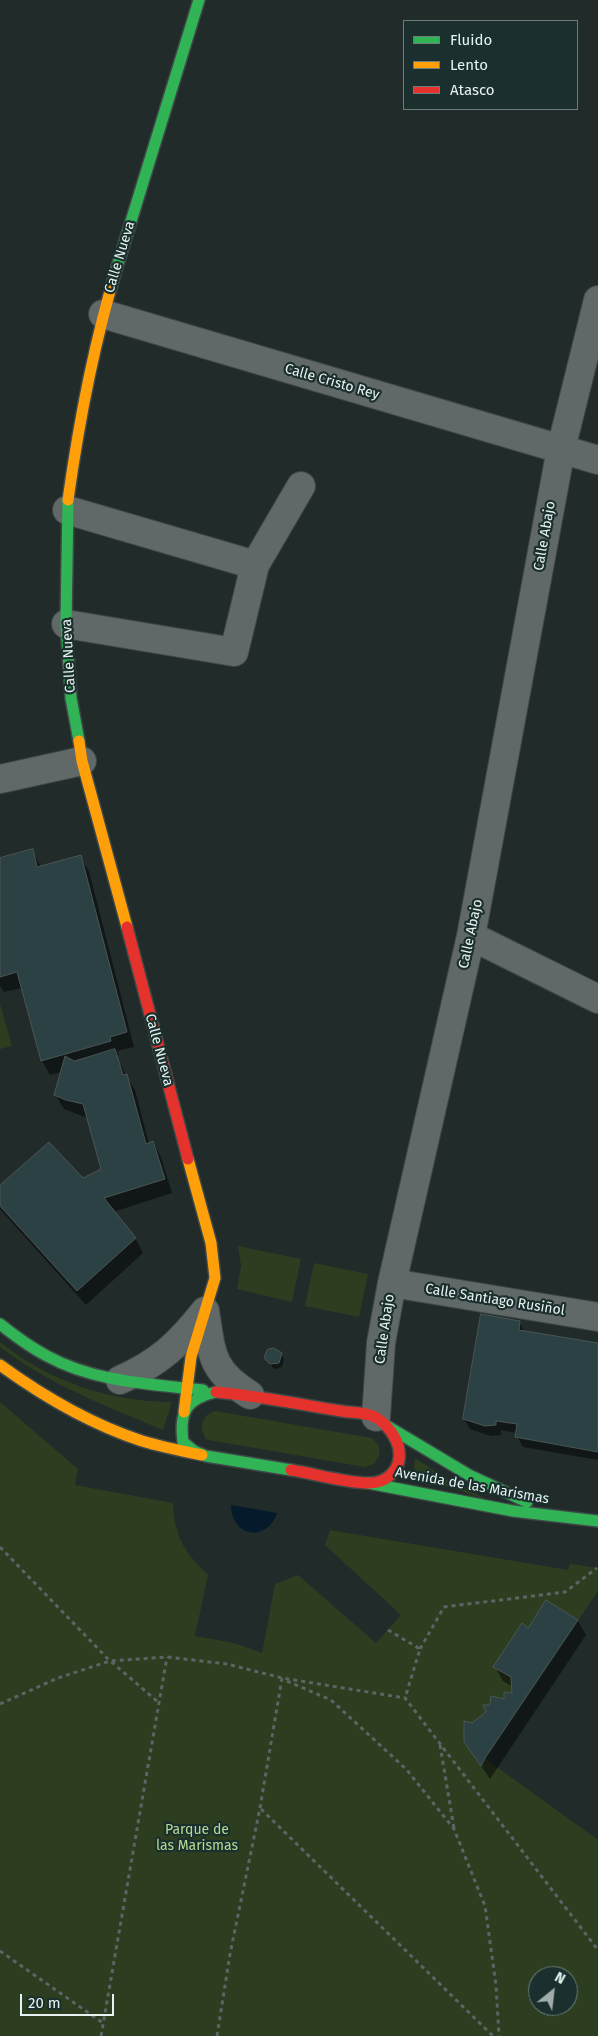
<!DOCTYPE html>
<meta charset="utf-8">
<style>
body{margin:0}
#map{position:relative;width:598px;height:2036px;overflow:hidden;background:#202b2a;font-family:"Fira Sans",sans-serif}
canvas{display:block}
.legend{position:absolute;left:403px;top:20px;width:175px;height:90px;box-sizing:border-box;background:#1b302e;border:1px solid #6c7e7c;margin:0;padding:6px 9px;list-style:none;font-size:15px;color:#e6f3f1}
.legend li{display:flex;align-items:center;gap:10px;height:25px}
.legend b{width:25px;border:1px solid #6c7e7c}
.north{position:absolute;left:528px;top:1966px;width:50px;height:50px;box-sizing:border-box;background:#1b302e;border:1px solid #6c7e7c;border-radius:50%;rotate:29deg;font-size:14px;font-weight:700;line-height:20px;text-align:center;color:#e6f3f1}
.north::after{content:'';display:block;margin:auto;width:18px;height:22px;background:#a1adab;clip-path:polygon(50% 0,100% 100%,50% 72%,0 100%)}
.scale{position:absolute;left:20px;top:1994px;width:94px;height:22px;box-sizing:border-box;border:2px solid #e6f3f1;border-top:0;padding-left:6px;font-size:15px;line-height:18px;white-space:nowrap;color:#e6f3f1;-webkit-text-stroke:4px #1b302e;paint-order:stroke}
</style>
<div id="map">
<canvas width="598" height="2036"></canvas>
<ul class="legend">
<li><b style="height:6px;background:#30b455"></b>Fluido</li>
<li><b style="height:6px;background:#ff9f0a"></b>Lento</li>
<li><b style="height:6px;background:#e5322d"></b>Atasco</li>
</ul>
<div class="north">N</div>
<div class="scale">20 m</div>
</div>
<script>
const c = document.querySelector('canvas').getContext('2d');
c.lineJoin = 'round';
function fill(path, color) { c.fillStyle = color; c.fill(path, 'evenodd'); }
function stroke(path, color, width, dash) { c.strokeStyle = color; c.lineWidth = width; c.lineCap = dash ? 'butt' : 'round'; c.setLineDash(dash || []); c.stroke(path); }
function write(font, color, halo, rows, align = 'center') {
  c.font = font + ' "Fira Sans",sans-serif'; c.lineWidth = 4.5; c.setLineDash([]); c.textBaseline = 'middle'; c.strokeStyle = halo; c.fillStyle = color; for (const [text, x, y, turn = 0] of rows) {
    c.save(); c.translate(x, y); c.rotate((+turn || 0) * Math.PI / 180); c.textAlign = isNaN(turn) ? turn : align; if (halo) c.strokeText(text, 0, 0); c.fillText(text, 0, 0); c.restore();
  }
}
fill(new Path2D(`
 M0 1004 12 1046 0 1049Z
 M238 1246 301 1259 292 1302 237 1289 241 1266Z
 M314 1263 368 1274 359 1317 305 1306Z
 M0 1342C48 1381 110 1402 172 1402L163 1430C108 1407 48 1384 0 1347Z
 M0 1402 78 1469 75 1485 173 1503C174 1536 185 1553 208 1575L195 1636 234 1643 262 1653 275 1584 298 1575 376 1643 401 1615 325 1545 330 1530 568 1570 570 1564 598 1568V1591L486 1759 598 1840V2036H0ZM538 1976H568V2006H538Z
 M215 1411 372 1438 378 1444 380 1454 374 1464 364 1467 209 1440 206 1439C199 1428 201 1415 215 1411Z
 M415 1458 453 1483 491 1501 413 1476Z`), '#2d3d20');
fill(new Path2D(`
 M231 1505 277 1513C267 1543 231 1537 231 1505Z`), '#051a2a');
fill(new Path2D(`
 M32 851 41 867 80 857 89 871 134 1047 117 1051 119 1055 117 1056 126 1076 135 1090 149 1144 153 1142 161 1157 172 1193 113 1212 135 1238 143 1253 86 1305 0 1209V1187L83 1179 103 1169 88 1118 64 1109 55 1094 61 1072 50 1075 42 1061 22 988 4 992 0 986V860Z
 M519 1322 525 1332 598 1344V1460L523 1447 517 1436V1433L501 1430V1435L491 1436 470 1429 464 1419Z
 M281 1354 284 1359 282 1367 274 1369 266 1358Z
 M546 1602 578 1621 586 1635 490 1779 465 1742 472 1725 513 1695V1687L503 1681 495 1667 529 1630Z`), '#0007');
const building = new Path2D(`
 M33 849 37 867 81 855 127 1032 110 1037 111 1041 41 1061 17 972 0 977V858Z
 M115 1049 123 1075 127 1074 146 1144 153 1141 165 1179 104 1198 136 1238 77 1291 0 1206V1185L49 1142 83 1178 101 1169 83 1104 66 1100 54 1095 65 1056 74 1061Z
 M481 1314 520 1321 519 1330 598 1343V1452L515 1437 517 1424 496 1421V1425L485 1426 463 1419Z
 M274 1348 282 1353 279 1363 270 1364 264 1358 267 1350Z
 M546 1600 578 1620 485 1758 481 1766 464 1742V1721L472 1723 486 1712 483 1705H490L491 1696 504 1699V1692L512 1693 511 1677 493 1667 522 1623 528 1628Z`);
fill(building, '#2c4144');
stroke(building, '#4c5555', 1);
const street = new Path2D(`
 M103 314 598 460
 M67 510 255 565
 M66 624 234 652 255 565 301 486
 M0 779 82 761
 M471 936 598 999
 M392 1283 598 1317
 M205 1311C212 1354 210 1370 250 1395
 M120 1380C159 1363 179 1344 205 1311
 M376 1417 381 1343 392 1283 471 936 561 449 598 300`);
const fast = new Path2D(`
 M117 267 199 0
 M68 500 66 624 71 698 79 741
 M0 1324C15 1336 30 1347 47 1356 94 1382 151 1384 203 1390
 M216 1392C186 1399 179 1412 183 1442L194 1451 206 1456 291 1470
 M387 1426 469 1475 527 1502
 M368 1483 513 1511 598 1521`);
const slow = new Path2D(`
 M68 500C79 421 94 343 117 267
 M79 741 82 761 127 927
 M0 1365C44 1397 90 1424 142 1441 162 1447 182 1451 202 1455
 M184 1412 191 1357 215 1278 211 1243 188 1159`);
const jam = new Path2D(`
 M127 927 188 1159
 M216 1392C258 1396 299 1404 341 1411 352 1413 365 1412 375 1417 386 1423 397 1437 399 1450 402 1470 386 1484 367 1483 342 1482 316 1474 291 1470`);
stroke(street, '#3e4847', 30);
stroke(fast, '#3e4847', 14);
stroke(slow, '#3e4847', 14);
stroke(jam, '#3e4847', 14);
stroke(new Path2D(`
 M0 1547 107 1658 158 1702
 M388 1630 420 1649 405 1698
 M420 1649 444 1607 565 1592 597 1568
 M287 1681 331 1700 406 1769 454 1829 485 1906 496 1985 499 2036
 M0 1704 58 1678 110 1661 167 1657 227 1664 282 1678 405 1698 598 1950
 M440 1745 454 1828
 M261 1809 493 2036
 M0 1951 103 2023
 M101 2036 167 1657
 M217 2036 230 1954 260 1808 282 1678`), '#5c6464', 3, [4, 4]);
stroke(street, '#616968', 28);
stroke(fast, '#30b455', 11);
stroke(slow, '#ff9f0a', 11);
stroke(jam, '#e5322d', 11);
write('14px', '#e6f3f1', '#1b302e', [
 ["Calle Nueva",120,257,-73],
 ["Calle Cristo Rey",332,382,16],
 ["Calle Abajo",545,536,-80],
 ["Calle Nueva",69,656,-93],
 ["Calle Abajo",471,934,-78],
 ["Calle Nueva",159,1050,75],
 ["Calle Santiago Rusiñol",495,1300,9],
 ["Calle Abajo",385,1329,-82],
 ["Avenida de las Marismas",472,1486,10]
]);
write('14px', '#b3db91', '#1b302e', [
 ["Parque de",197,1830],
 ["las Marismas",197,1846]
]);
</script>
